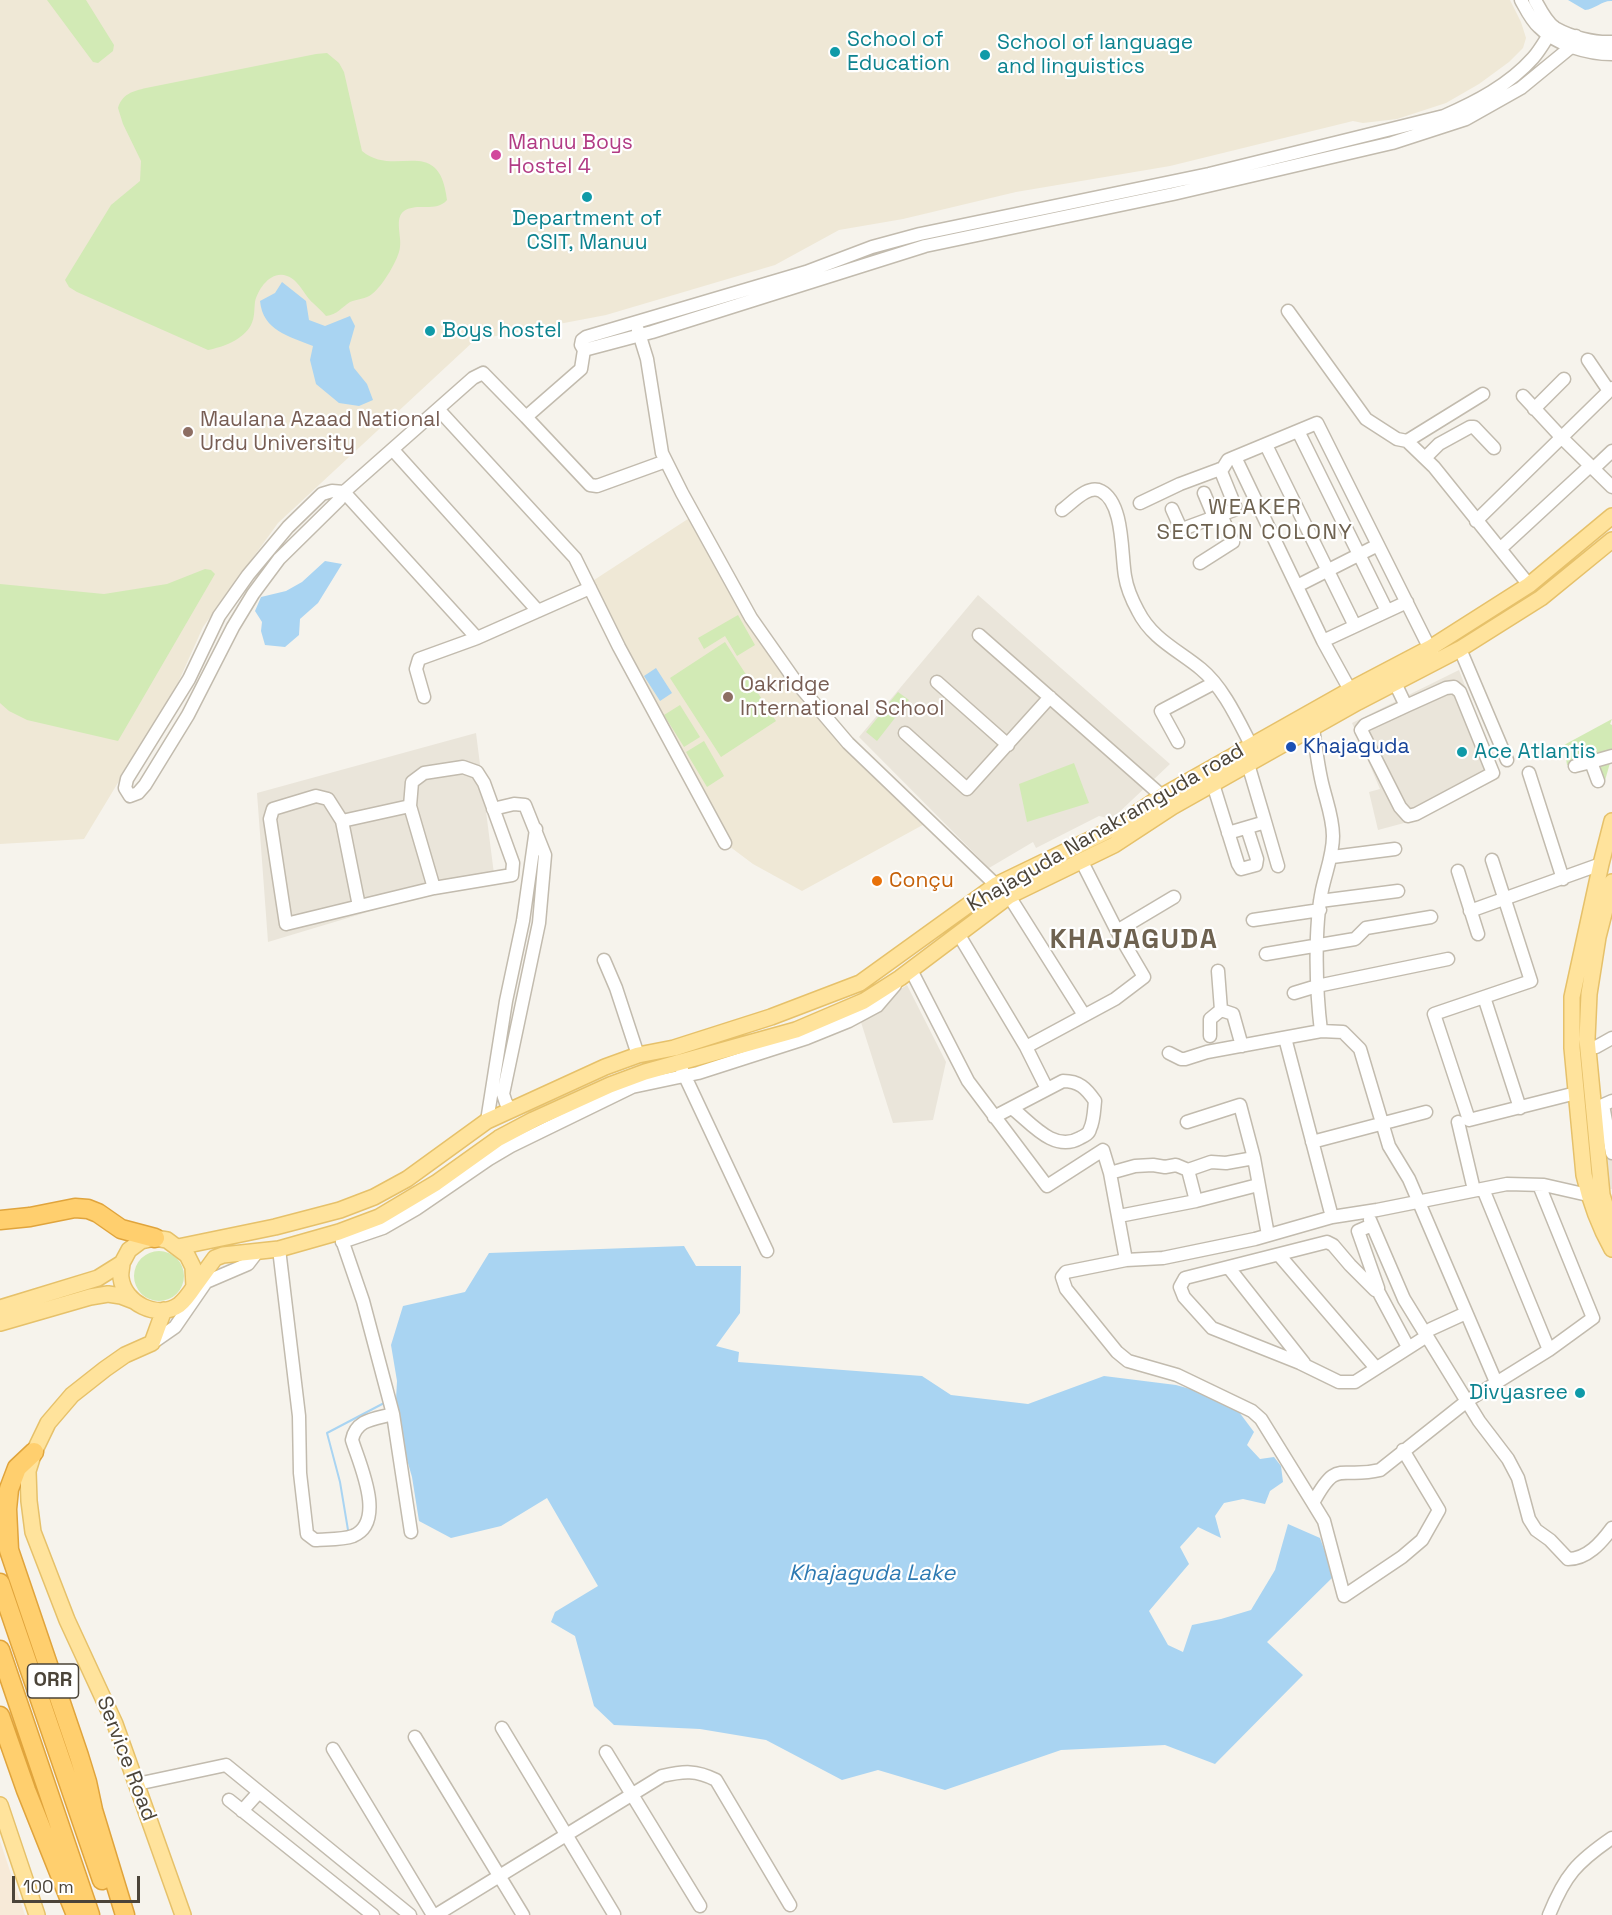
<!DOCTYPE html>
<meta charset="utf-8">
<style>
body{margin:0}
#map{position:relative;width:1612px;height:1915px;overflow:hidden;background:#f6f3ec;font-family:"Space Grotesk",sans-serif}
canvas{display:block}
.scale{position:absolute;left:12px;top:1876px;width:128px;height:27px;box-sizing:border-box;border:3px solid #4b4439;border-top:0;padding-left:8px;font-size:18px;line-height:21px;white-space:nowrap;color:#4b4439;-webkit-text-stroke:4px #fff;paint-order:stroke}
</style>
<div id="map">
<canvas width="1612" height="1915"></canvas>
<div class="scale">100 m</div>
</div>
<script>
const c = document.querySelector('canvas').getContext('2d');
c.lineJoin = 'round';
function fill(path, color) { c.fillStyle = color; c.fill(path, 'evenodd'); }
function stroke(path, color, width, dash) { c.strokeStyle = color; c.lineWidth = width; c.lineCap = dash ? 'butt' : 'round'; c.setLineDash(dash || []); c.stroke(path); }
function write(font, color, halo, rows, align = 'center') {
  c.font = font + ' "Space Grotesk",sans-serif'; c.lineWidth = 4.5; c.setLineDash([]); c.textBaseline = 'middle'; c.strokeStyle = halo; c.fillStyle = color; for (const [text, x, y, turn = 0] of rows) {
    c.save(); c.translate(x, y); c.rotate((+turn || 0) * Math.PI / 180); c.textAlign = isNaN(turn) ? turn : align; if (halo) c.strokeText(text, 0, 0); c.fillText(text, 0, 0); c.restore();
  }
}
fill(new Path2D(`
 M978 595 1170 764 1112 819 1099 816 1036 848 1033 842 989 868 859 737Z
 M1459 670 1500 778 1419 819 1378 830 1369 792 1380 789 1352 723Z
 M476 733 494 874 268 942 257 793Z
 M907 985 946 1062 933 1120 893 1123 859 1016Z
 M1612 1094V1189H1610L1597 1101Z`), '#eae5da');
fill(new Path2D(`
 M0 1841 11 1874 25 1915H0Z`), '#f7ead8');
fill(new Path2D(`
 M0 0H1510L1521 22 1526 38 1523 48 1509 62 1479 84 1446 103 1397 119 1363 123 1353 121 1170 166 1016 192 903 219 839 230 775 265 606 315 475 340 278 523 203 627 177 685 84 839 0 844Z
 M694 515 796 682 930 821 802 891 753 864 725 843 591 582Z`), '#efe8d6');
fill(new Path2D(`
 M47 0H86L114 45 113 51 98 63 93 62Z
 M327 53 339 63 344 72 362 151C395 179 439 133 447 200 436 213 417 202 404 211 394 218 402 237 400 247 399 259 382 287 372 294 366 299 357 299 350 302 342 307 337 315 326 316 322 311 317 307 313 303 304 295 299 280 287 276 271 270 258 289 255 302 254 310 255 317 251 325 243 340 223 347 208 350L77 292 69 287 65 280 111 205 140 181 141 161 123 124 118 108C122 94 133 91 146 88L316 54Z
 M205 569 211 570 215 574 118 741 27 720 9 711 0 703V584L104 594 167 584Z
 M738 615 755 645 737 656 725 636 704 649 698 638Z
 M725 642 776 721 721 757 670 678Z
 M898 692 909 700 900 711 889 703Z
 M680 705 700 737 684 747 664 715Z
 M887 706 898 714 877 741 866 732Z
 M1612 719 1610 724 1612 725V756L1604 784 1588 760 1567 765 1564 745Z
 M704 741 724 776 707 787 686 752Z
 M1074 763 1089 803 1027 822 1019 784Z
 M134 1276a25 25 0 1 1 50 0a25 25 0 1 1-50 0Z`), '#d2eab5');
fill(new Path2D(`
 M1568 0H1612V1C1603 0 1595 9 1585 10Z
 M282 282 306 301 309 320 325 326 350 316 355 326 349 347 354 368 367 384 373 400 359 406 339 403 316 384 310 360 313 346C289 336 263 331 260 301L275 293Z
 M325 561 342 564 318 603 300 619 299 635 285 647 265 645 261 631 262 622 255 611 261 597 286 591 302 582Z
 M656 668 672 693 660 701 644 676Z
 M684 1246 696 1266H741L740 1313 716 1346 739 1352 738 1362 922 1376 951 1395 1028 1404 1104 1376 1176 1385 1230 1400 1254 1432 1247 1445 1260 1459 1274 1457 1281 1466 1283 1482 1270 1491 1265 1504 1243 1499 1224 1503 1215 1516 1221 1538 1198 1527 1180 1547 1189 1564 1149 1611 1168 1645 1183 1652 1192 1625 1221 1619 1251 1610 1275 1570 1288 1524 1320 1538 1334 1576 1267 1642 1303 1675 1215 1764 1165 1745 1061 1750 945 1790 878 1770 842 1780 766 1740 700 1729 614 1725 594 1706 575 1636 551 1622 555 1612 598 1586 547 1498 501 1526 451 1538 419 1521 412 1477 395 1418 397 1381 391 1345 403 1306 465 1292 489 1253Z`), '#a9d4f2');
stroke(new Path2D(`
 M348 1530 340 1482 327 1433 386 1402`), '#a9d4f2', 2);
const minor = new Path2D(`
 M1521 0C1526 9 1531 20 1539 27 1556 45 1588 54 1612 54
 M1535 0C1540 9 1546 22 1555 28 1571 37 1594 43 1612 42
 M1288 311 1366 419 1397 439 1407 441
 M638 330 647 359 662 453 682 493 751 618 796 682 848 743 996 885
 M584 350 652 332 925 246 1173 194 1392 143 1466 119 1521 88 1571 47 1576 36
 M1588 360 1609 391
 M1483 394 1407 441 1434 467 1529 585
 M1523 396 1562 438 1612 487
 M438 409 575 558 619 647 725 843
 M1534 409 1564 379
 M526 417 590 485 597 486 666 461
 M1298 431 1387 611
 M1266 445 1355 626
 M393 450 538 611
 M1425 458 1439 444 1470 427H1474L1494 448
 M1593 469 1612 451
 M1204 493 1214 517
 M1140 503 1180 484 1223 468 1228 460 1235 457
 M1172 509 1181 529
 M1062 510C1072 503 1088 484 1101 491 1124 503 1121 553 1125 576 1127 589 1132 600 1138 611 1152 639 1178 650 1201 669 1223 687 1238 720 1251 745
 M1476 521 1612 388
 M1177 531 1234 510 1235 506 1220 469
 M1500 549 1590 466
 M1200 563 1233 542 1221 515
 M1297 586 1378 545
 M979 635 1162 796
 M477 638 344 492 332 491 322 494 288 527 248 575 219 616 189 679 127 779 125 788 130 796 138 793 145 785 188 715 233 627 253 594 279 559 339 500 344 492 473 378 483 373 526 417 581 369 584 350 581 345 582 340 586 337 806 272 872 247 920 234 1209 174 1444 116C1476 102 1509 85 1533 58 1541 49 1547 37 1554 27
 M1323 641 1407 602
 M1460 649 1507 760
 M937 682 1008 745
 M1395 683 1406 706 1446 688 1454 687 1460 692 1493 773 1416 814 1408 816 1400 807 1361 730 1365 725 1406 706
 M1350 690 1323 641 1235 457 1317 423 1433 655
 M424 697 416 669 419 659 477 638 590 588
 M1313 728C1316 748 1318 768 1323 787 1327 803 1333 819 1333 836 1333 855 1326 871 1322 890 1314 929 1316 991 1321 1031
 M905 733 967 789 1050 697
 M1178 742 1161 711 1214 683
 M1575 766 1591 762
 M1529 773 1563 879
 M1598 781 1591 762 1612 756
 M1213 784 1238 864 1241 869 1256 865 1257 859 1247 828
 M493 809 514 804 525 805
 M1264 818 1278 866
 M342 821 410 806 434 888 512 875 513 863 484 783 477 772 463 767 424 773 412 782 410 806
 M1228 833 1262 823 1264 818 1248 764
 M1332 857 1395 849
 M1492 860 1531 981 1484 997 1520 1108
 M1458 871 1478 934
 M1009 896 1084 1015
 M1320 901 1398 891
 M359 906 342 821 328 799 316 796 273 809 270 819 286 924 434 888
 M1470 911 1601 864
 M1253 920 1320 910
 M1117 931 1174 897
 M959 935 1026 1047 1047 1089
 M1266 954 1355 939 1366 928 1431 917
 M604 960 616 988 638 1055
 M911 970 968 1081 1047 1186 1103 1150 1110 1173 1126 1260
 M1294 993 1317 986 1448 959
 M1484 997 1434 1014 1469 1120 1576 1093
 M1221 1010 1233 1014 1242 1046
 M1210 1036V1019L1221 1010 1218 971
 M1285 1038 1332 1217
 M1026 1047 1115 999 1144 977 1117 931 1081 860
 M1588 1048 1596 1047 1612 1038
 M1169 1053 1181 1059H1185L1207 1052 1321 1031 1343 1032 1360 1049 1389 1146 1409 1179 1496 1382
 M682 1070 767 1251
 M1612 1101 1603 1105 1612 1153
 M512 1110 506 1103 503 1094 539 923 545 855 525 805
 M994 1117 1063 1081C1079 1081 1086 1088 1095 1101 1094 1110 1094 1121 1090 1129 1089 1134 1084 1136 1080 1138 1054 1153 1031 1123 1012 1108
 M487 1121 506 1001 523 921 536 829
 M1187 1122 1240 1105 1254 1158 1268 1235
 M1458 1122 1474 1190
 M1312 1142 1426 1112
 M1110 1173 1135 1166 1153 1165 1165 1167 1176 1165 1188 1170 1211 1162 1226 1163 1254 1158
 M1539 1185 1593 1318 1549 1350 1467 1401 1380 1470C1339 1480 1338 1457 1313 1503L1261 1419 1252 1411 1177 1375 1128 1361 1117 1352 1066 1289 1062 1277 1066 1272 1126 1260 1163 1258 1255 1239 1332 1217 1377 1210 1507 1184 1544 1185 1588 1195
 M1483 1189 1549 1350
 M1196 1201 1258 1185
 M1119 1216 1196 1201 1188 1170
 M1370 1220 1404 1299 1479 1421 1508 1459 1518 1478 1529 1519 1536 1530 1550 1540 1568 1559C1587 1559 1601 1543 1612 1528
 M1372 1225 1358 1231 1378 1288 1375 1290 1350 1265 1333 1245 1327 1242 1185 1278 1180 1287 1184 1297 1212 1328 1300 1363 1339 1382H1355L1427 1336
 M341 1237 363 1301 393 1414
 M342 1242 383 1228 416 1209 489 1159 511 1146 632 1087 698 1073 807 1038 849 1021 877 1006 895 985
 M279 1249 299 1416 300 1473 307 1534 315 1540C327 1539 342 1540 353 1536 387 1522 359 1463 352 1440 356 1419 375 1419 393 1414L411 1532
 M1279 1255 1376 1368
 M1229 1268 1304 1363
 M1377 1289 1408 1347
 M1431 1329 1466 1313
 M152 1343 175 1327 206 1282 248 1264 258 1251
 M1313 1503 1324 1521 1344 1596 1402 1557 1422 1540 1439 1510 1403 1450
 M502 1728 614 1914
 M415 1737 523 1915
 M333 1749 433 1915
 M606 1752 700 1906
 M137 1784 226 1765 410 1915
 M229 1800 373 1915
 M242 1811 259 1792
 M436 1915 662 1776C684 1771 696 1770 716 1780L790 1905
 M1549 1915C1565 1875 1577 1862 1612 1838`);
const major = new Path2D(`
 M1612 821 1601 864 1572 997V1048L1584 1175C1590 1201 1599 1226 1612 1249
 M1612 882 1598 937 1589 994 1587 1039 1602 1195 1612 1227
 M178 1247 275 1227 340 1210 374 1197 407 1179 487 1121 605 1067 638 1055 674 1048 771 1017 860 983 996 885 1116 827 1162 796 1350 690 1430 648 1529 585 1612 516
 M194 1287 215 1258 223 1255 279 1249 339 1232 379 1217 436 1183 499 1138 533 1120 610 1085 645 1072 796 1030 864 1001 900 978 1009 896 1114 845 1172 807 1358 702 1460 649 1541 598 1612 540
 M0 1308 98 1278 122 1263 129 1250 141 1241 155 1238 167 1240 187 1255 193 1267 194 1287C190 1293 185 1300 179 1305 157 1320 124 1303 121 1278 120 1273 122 1268 122 1263
 M164 1310 152 1343 125 1355 105 1369 72 1395 48 1423 34 1452 28 1471 29 1501 33 1532 67 1620 115 1724 183 1915
 M0 1323 90 1297 108 1294 121 1296 134 1301
 M0 1805 37 1915`);
const highway = new Path2D(`
 M0 1220 30 1217 75 1208 88 1209 98 1213 121 1229 155 1238
 M34 1452 17 1468 9 1489 7 1509 9 1550 79 1756 87 1782 93 1810 125 1915
 M0 1583 102 1880
 M0 1650 90 1915
 M0 1716 26 1790 76 1915`);
stroke(minor, '#c2bbae', 15);
stroke(major, '#e6c16a', 18);
stroke(highway, '#e0a43c', 21);
stroke(minor, '#fff', 12);
stroke(major, '#ffe39c', 15);
stroke(highway, '#ffcf6e', 18);
for (const [x, y, r, color] of [
 [835,52,6,"#0f9aa8"],
 [985,55,6,"#0f9aa8"],
 [496,155,6,"#d1479c"],
 [587,197,6,"#0f9aa8"],
 [430,331,6,"#0f9aa8"],
 [188,432,6,"#8d6e63"],
 [728,697,6,"#8d6e63"],
 [1291,747,6,"#1a4fb4"],
 [1462,752,6,"#0f9aa8"],
 [877,881,6,"#e8710a"],
 [1580,1393,6,"#0f9aa8"]
]) { const dot = new Path2D(); dot.arc(x, y, r, 0, 2 * Math.PI); c.fillStyle = color; c.fill(dot); stroke(dot, '#fff', 2); }
for (const [x, y, w] of [
 [53,1681,51]
]) { const box = new Path2D(); box.roundRect(x - w / 2, y - 17, w, 34, 4.5); c.fillStyle = '#fff'; c.fill(box); stroke(box, '#4b4439', 1.5); }
write('bold 20px', '#4b4439', null, [
 ["ORR",53,1681]
]);
write('21px', '#0d838f', '#fff', [
 ["School of",847,40],
 ["Education",847,64],
 ["School of language",997,43],
 ["and linguistics",997,67],
 ["Department of",587,219,"center"],
 ["CSIT, Manuu",587,243,"center"],
 ["Boys hostel",442,331],
 ["Ace Atlantis",1474,752],
 ["Divyasree",1568,1393,"right"]
], 'left');
write('21px', '#b23c85', '#fff', [
 ["Manuu Boys",508,143],
 ["Hostel 4",508,167]
], 'left');
write('21px', '#785e54', '#fff', [
 ["Maulana Azaad National",200,420],
 ["Urdu University",200,444],
 ["Oakridge",740,685],
 ["International School",740,709]
], 'left');
write('21px', '#164399', '#fff', [
 ["Khajaguda",1303,747]
], 'left');
write('21px', '#4b4439', '#fff', [
 ["Khajaguda Nanakramguda road",1106,828,-30],
 ["Service Road",126,1759,69]
]);
write('21px', '#c56008', '#fff', [
 ["Conçu",889,881]
], 'left');
c.letterSpacing = '1.5px';
write('22px', '#6e6250', '#fff', [
 ["WEAKER",1255,508],
 ["SECTION COLONY",1255,533]
]);
c.letterSpacing = '0px';
write('italic 22px', '#2e7ab2', '#fff', [
 ["Khajaguda Lake",872,1574]
]);
c.letterSpacing = '1.5px';
write('bold 27px', '#6e6250', '#fff', [
 ["KHAJAGUDA",1134,941]
]);
c.letterSpacing = '0px';
</script>
